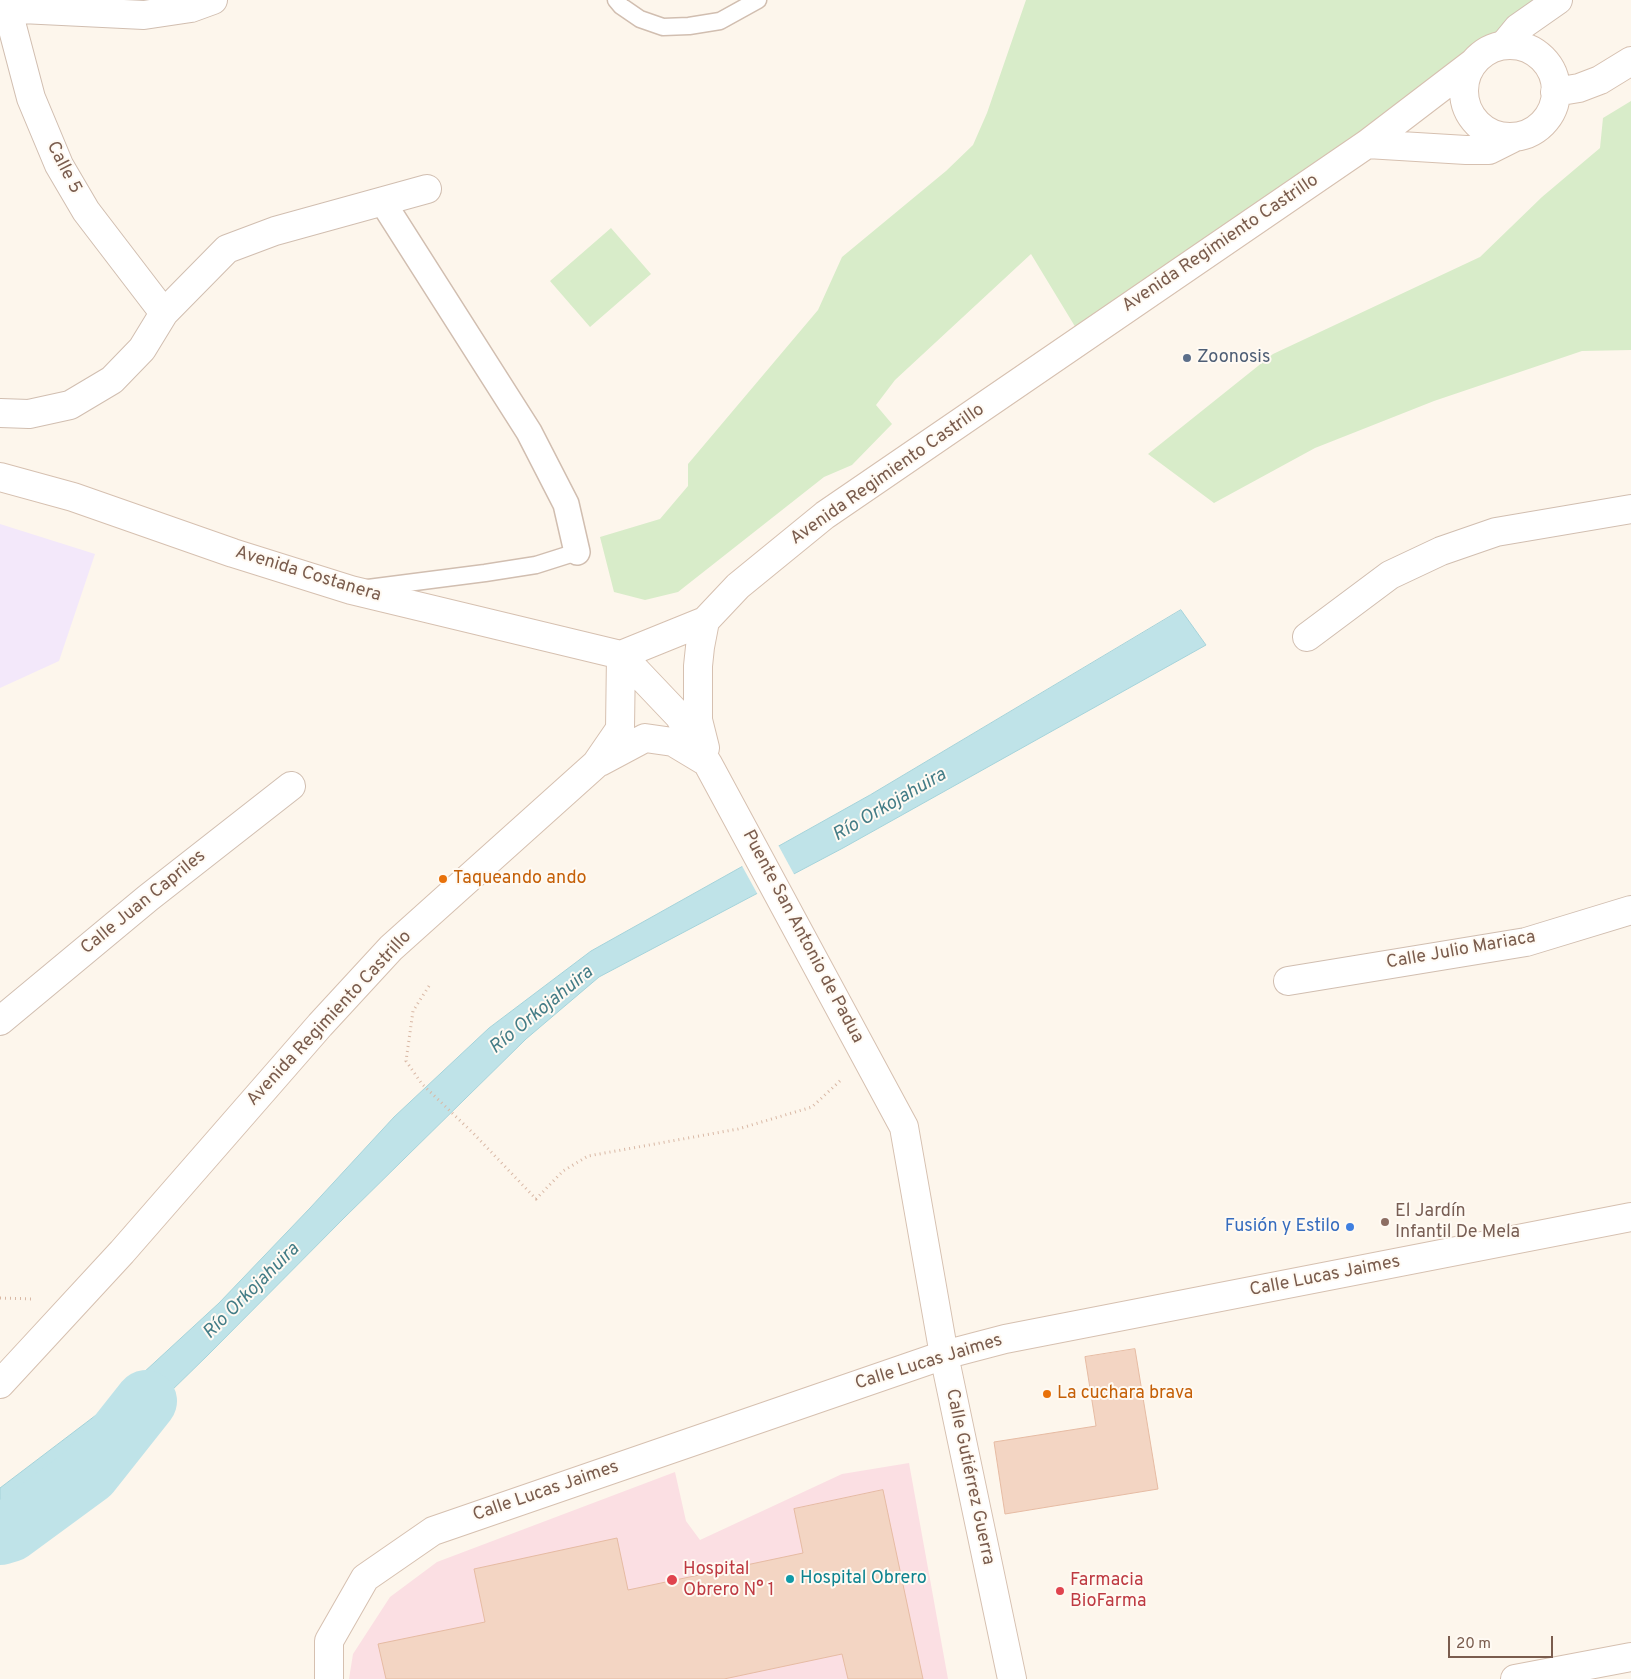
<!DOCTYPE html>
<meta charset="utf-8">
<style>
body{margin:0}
#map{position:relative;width:1631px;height:1679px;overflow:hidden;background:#fdf6ec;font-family:Overpass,sans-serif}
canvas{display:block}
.scale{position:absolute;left:1448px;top:1636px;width:105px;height:22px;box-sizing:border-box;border:2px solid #7a5c4d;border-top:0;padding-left:6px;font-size:15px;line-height:18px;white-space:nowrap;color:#7a5c4d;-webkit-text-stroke:4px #fffaf3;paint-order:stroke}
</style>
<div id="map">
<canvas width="1631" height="1679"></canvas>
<div class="scale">20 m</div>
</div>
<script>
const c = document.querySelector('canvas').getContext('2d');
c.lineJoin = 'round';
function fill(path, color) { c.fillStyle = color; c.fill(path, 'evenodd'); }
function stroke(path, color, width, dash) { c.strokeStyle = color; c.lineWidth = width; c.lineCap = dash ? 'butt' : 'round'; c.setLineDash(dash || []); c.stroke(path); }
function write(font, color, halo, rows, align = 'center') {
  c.font = font + ' Overpass,sans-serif'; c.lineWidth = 4; c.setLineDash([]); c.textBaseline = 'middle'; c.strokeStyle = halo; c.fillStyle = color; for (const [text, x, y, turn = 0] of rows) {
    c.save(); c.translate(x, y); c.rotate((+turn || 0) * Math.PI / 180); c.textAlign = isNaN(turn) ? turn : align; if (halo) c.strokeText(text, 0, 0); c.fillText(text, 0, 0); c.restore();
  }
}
fill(new Path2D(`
 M0 524 95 554 59 661 0 688Z`), '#f3e8fa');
fill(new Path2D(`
 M909 1463 948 1679H349L353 1654 390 1597 437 1562 675 1472 686 1521 700 1540 842 1474Z`), '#fbdfe3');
fill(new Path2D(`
 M1026 0H1544L1447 66 1216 242 1082 338 1031 254 895 380 876 405 892 424 852 465 824 477 678 592 645 600 614 592 600 537 660 519 688 486V464L818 310 842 257 946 171 973 145 987 113Z
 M1631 101V350L1582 351 1434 401 1315 448 1214 503 1148 454 1273 354 1480 257 1542 197 1600 148 1603 118Z
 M611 228 651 274 590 327 550 281Z`), '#d8ecc9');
const water = new Path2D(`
 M1181 610 1206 645 843 848 599 977 526 1039 344 1218 208 1355 85 1475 0 1533V1488L104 1409 219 1303 310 1208 394 1117 489 1028 591 951 870 795Z`);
fill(water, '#bfe3e8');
stroke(water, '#a5d3da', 1);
fill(new Path2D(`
 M777 843 795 876 758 895 741 864Z`), '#fdf6ec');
stroke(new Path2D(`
 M0 1534 10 1531 89 1473 146 1401`), '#bfe3e8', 62);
const building = new Path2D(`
 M1135 1349 1158 1489 1005 1514 994 1442 1096 1426 1085 1357Z
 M883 1490 923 1679H848L842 1654 724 1679H386L378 1644 485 1622 474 1569 617 1538 628 1590 803 1553 794 1509Z`);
fill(building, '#f3d5c3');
stroke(building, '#e6bba3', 1);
const service = new Path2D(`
 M616 0 621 6 640 19 663 27 689 26 720 21 758 0
 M368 588 485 573 536 565 577 552`);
const pedestrian = new Path2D(`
 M382 201 529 432 566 504 577 552`);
const minor = new Path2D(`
 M7 0V7L31 98 59 165 86 211 164 313
 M0 8 144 15 191 8 213 0
 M0 413 29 414 70 405 112 380 142 349 164 313 227 249 275 231 427 189
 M1307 637 1390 575 1441 551 1496 532 1631 509
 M1288 981 1526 942 1631 910
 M0 1021 148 898 291 786`);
const tertiary = new Path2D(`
 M1504 45 1518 28 1558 0`);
const secondary = new Path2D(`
 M1464 91a46 46 0 1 1 92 0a46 46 0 1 1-92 0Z
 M1555 92 1579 88 1600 80 1631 61
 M1367 144 1466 150H1489L1515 137
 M0 477 73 497 233 553 351 590 621 655
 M621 655 679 716 708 764 904 1127 944 1355 1012 1679
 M621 655 705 621 738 586 825 515 1367 144 1473 63
 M705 748 698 720V666L700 647 705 621
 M600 762 645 738 673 742 703 760
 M0 1384 122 1252 320 1025 391 948 596 764 620 729 621 655
 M329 1679V1641L365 1578 433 1531 944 1355 1005 1339 1631 1217
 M1515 1679 1631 1657`);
stroke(service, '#d1beb0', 19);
stroke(pedestrian, '#d1beb0', 28);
stroke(minor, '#d1beb0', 30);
stroke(tertiary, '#d1beb0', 30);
stroke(secondary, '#d6c0b0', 30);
stroke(new Path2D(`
 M429 986 413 1011 406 1061 422 1084 474 1134 536 1199 563 1171 588 1156 738 1129 812 1107 842 1079
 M0 1298 34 1299`), '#d9b8a5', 3, [1, 4]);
stroke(service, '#fff', 16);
stroke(pedestrian, '#fff', 25);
stroke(minor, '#fff', 28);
stroke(tertiary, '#fff', 28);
stroke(secondary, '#fff', 28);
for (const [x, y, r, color] of [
 [1187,358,5,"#5c6f8a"],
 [443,879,5,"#e8710a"],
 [1385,1222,5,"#8d6e63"],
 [1350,1227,5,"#3f7fe0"],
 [1047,1394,5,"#e8710a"],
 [790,1579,5,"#0f9aa8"],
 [672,1580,6,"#e0444e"],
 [1060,1591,5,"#e0444e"]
]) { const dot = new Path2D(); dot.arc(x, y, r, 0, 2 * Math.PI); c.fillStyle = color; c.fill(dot); stroke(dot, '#fffaf3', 2); }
write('18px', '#7a5c4d', '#fffaf3', [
 ["Calle 5",63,168,63],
 ["Avenida Regimiento Castrillo",1221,244,-34],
 ["Avenida Regimiento Castrillo",888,475,-35],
 ["Avenida Costanera",308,575,17],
 ["Calle Juan Capriles",144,903,-39],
 ["Puente San Antonio de Padua",802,937,62],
 ["Calle Julio Mariaca",1461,951,-10],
 ["Avenida Regimiento Castrillo",330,1019,-47],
 ["Calle Lucas Jaimes",1325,1277,-11],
 ["Calle Lucas Jaimes",929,1363,-17],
 ["Calle Gutiérrez Guerra",969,1477,78],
 ["Calle Lucas Jaimes",546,1492,-19]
]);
write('18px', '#4e5e75', '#fffaf3', [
 ["Zoonosis",1197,358]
], 'left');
write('18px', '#c56008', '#fffaf3', [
 ["Taqueando ando",453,879],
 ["La cuchara brava",1057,1394]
], 'left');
write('18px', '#785e54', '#fffaf3', [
 ["El Jardín",1395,1212],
 ["Infantil De Mela",1395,1233]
], 'left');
write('18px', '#366cbe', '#fffaf3', [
 ["Fusión y Estilo",1340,1227]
], 'right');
write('18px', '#be3a42', '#fffaf3', [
 ["Hospital",683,1570],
 ["Obrero N° 1",683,1591],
 ["Farmacia",1070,1581],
 ["BioFarma",1070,1602]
], 'left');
write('18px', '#0d838f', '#fffaf3', [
 ["Hospital Obrero",800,1579]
], 'left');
write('italic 19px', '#437c86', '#fffaf3', [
 ["Río Orkojahuira",890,806,-30],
 ["Río Orkojahuira",542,1011,-39],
 ["Río Orkojahuira",252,1292,-45]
]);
</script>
